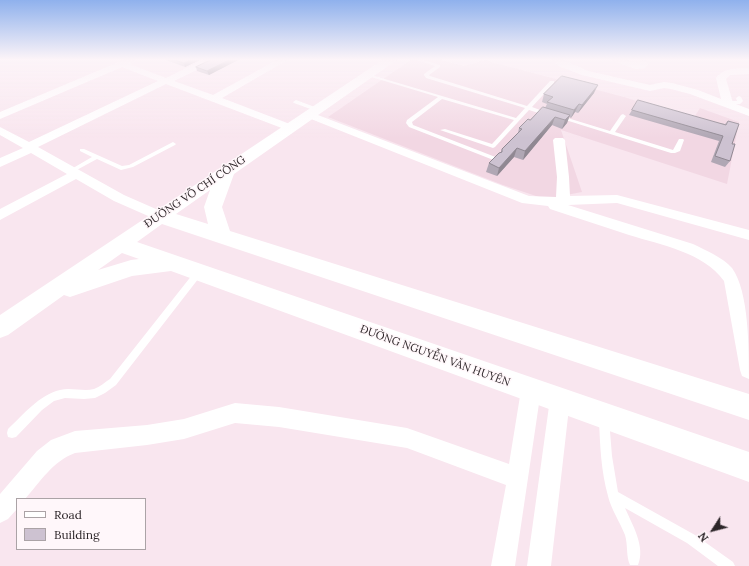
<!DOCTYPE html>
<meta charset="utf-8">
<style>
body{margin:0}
#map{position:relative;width:749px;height:566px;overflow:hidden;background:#f9e6ef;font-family:Lora,serif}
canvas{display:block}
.legend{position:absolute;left:16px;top:498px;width:130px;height:52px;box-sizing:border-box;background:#fff7fa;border:1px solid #aba3a6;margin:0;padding:5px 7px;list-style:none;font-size:12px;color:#2c2528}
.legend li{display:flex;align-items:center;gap:8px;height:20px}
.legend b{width:20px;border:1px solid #aba3a6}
.north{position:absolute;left:693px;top:510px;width:40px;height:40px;-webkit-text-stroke:3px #fff7fa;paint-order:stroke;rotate:234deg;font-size:11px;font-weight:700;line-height:16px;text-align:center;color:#2c2528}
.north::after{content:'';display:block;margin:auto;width:14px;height:18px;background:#2c2528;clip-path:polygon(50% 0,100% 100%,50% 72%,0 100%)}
</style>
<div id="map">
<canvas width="749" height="566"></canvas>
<ul class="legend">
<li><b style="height:5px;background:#fff"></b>Road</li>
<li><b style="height:11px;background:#cdc2d1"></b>Building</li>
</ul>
<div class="north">N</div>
</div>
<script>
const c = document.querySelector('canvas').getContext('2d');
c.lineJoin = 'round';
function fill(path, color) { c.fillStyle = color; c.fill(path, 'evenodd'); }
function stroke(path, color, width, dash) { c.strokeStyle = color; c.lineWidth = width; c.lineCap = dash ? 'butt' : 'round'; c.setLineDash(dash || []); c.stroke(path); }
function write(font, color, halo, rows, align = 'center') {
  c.font = font + ' Lora,serif'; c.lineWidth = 3; c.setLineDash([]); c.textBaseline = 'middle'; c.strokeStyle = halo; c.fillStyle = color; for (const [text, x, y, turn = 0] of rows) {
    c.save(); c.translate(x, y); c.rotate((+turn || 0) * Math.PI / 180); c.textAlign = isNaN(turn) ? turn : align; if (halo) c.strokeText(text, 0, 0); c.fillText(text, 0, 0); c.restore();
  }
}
fill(new Path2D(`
 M412 59H438L464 66 484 60 624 97 693 119 700 108 739 122 727 184 561 130 582 192 545 199 503 185 328 117Z`), '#f2d7e3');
fill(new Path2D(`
 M414 59H420L440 65V67L429 75 430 76 527 106 550 81H554V83L532 107 551 114 548 116 529 110 495 147 493 148 440 130 445 129 492 144 514 120 442 99 412 122 413 125 498 158V160L496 161 409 127 406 123 407 120 438 97 368 76V74L516 118 525 108 426 78 424 75V74L435 66Z
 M739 96 741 97 743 101 740 104 727 105 724 103 727 101H737L736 98Z
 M296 100 320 109 321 110 316 111 294 103 293 102Z
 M623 114 626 116 615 132 673 150 679 139H683L684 140 680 151 675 153H671L556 117 561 116 610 131 621 115Z
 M173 142 176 144 175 145 133 167 121 170 97 159 73 172 71 173 68 171 92 157 80 151V149H84L122 166 129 165Z
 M199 269 202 270 203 272 202 274 116 385 105 393 95 398 84 399 65 398 54 401 42 410 16 437 12 438 8 437 7 433 8 429C23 415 39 395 60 390 71 387 83 392 94 389 100 387 105 382 110 379L196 270Z
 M604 414 608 415 609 419 612 456 618 492 695 535 733 562 735 566H718L687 543 625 508C632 524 646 547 638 565H630C626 557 628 545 625 535 620 522 611 509 608 496 601 471 600 445 599 419L600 415Z`), '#fff');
fill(new Path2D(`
 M126 59H135L134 62 129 64 166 78 205 59H216L215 61 174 81 213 95 279 59H289L222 98 295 126 297 128 291 131 287 130 166 84 38 147 124 195 165 213 167 216 165 219 160 221 155 219 114 201 76 179 0 220V209L67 174 31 153 0 167V158L23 148 0 135V127L29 142 158 81 122 67 0 119V112Z
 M551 59H561L588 71 650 85 664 82 672 83 698 90 721 99 716 78C725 67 736 69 749 68V74L730 75 726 79 733 103 749 109V116L690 94 671 89 664 88 650 91 582 75 559 66Z
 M612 59H624L637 63 644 60 649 63 645 68 636 69 613 61Z
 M310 112 529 196 556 197 557 177 553 140 555 138H563L565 140 569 177 570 196 617 195 749 230V240L617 203 568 205 693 244C707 251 722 257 732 268 749 291 749 349 749 379L742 376 740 370 724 281C703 252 661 245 629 235 603 226 576 218 550 209L548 206 522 203 306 117 305 115Z
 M531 381 538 384 541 390 515 566H491L506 485 407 448 279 427 235 423 184 439 147 445 75 453C53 461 40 482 25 499H17V509L8 519 0 523V494L37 451 51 440 75 431 147 425 184 419 235 403 279 407 407 428 509 464 521 390 524 384Z
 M560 390 567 392 570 399 551 566H527L550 399 553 392Z`), '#fff');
fill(new Path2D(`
 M384 59H398L234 174 222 207 230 231 749 394V420L162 224 137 242 749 452V482L171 271 132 276 70 297 64 295 8 335 0 338V315ZM210 190 204 207 208 224 176 214ZM122 253 139 259 131 260 98 270Z`), '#fff');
fill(new Path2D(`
 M166 59H202L185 67 166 60Z
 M213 59H240L209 75 197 71 196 67Z
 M594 93 578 113 575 112 571 118 569 117 567 123 562 129 552 125 523 160 514 157 497 176 486 172 489 163 501 152 502 149 518 133 519 128 545 108 547 104 542 102 544 94Z
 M632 110 725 124 728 121 732 144 730 161 725 167 711 162 719 141 629 115Z`), '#b0a7b4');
fill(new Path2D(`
 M192 59H202L185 67 184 63Z
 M231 59H240L209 75 207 71Z
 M598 85 594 93 578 113 582 105Z
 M579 104 575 112 571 118 574 110Z
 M570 115 567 123 562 129 565 120Z
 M555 117 552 125 523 160 525 151Z
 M517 148 514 157 497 176 499 168Z`), '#908892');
const building = new Path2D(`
 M173 59H192L184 63Z
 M213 59H231L207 71 196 67Z
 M562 76 598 85 582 105 579 104 574 110 547 102 553 97 544 94Z
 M638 100 726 125 728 121 739 124 732 144H735L730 161 715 156 723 136 632 110Z
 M543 107 570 115 565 120 555 117 525 151 517 148 499 168 489 163 499 153 502 152V149L522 129 519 128 528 119 530 120Z`);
fill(building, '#cdc2d1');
stroke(building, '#908892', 1);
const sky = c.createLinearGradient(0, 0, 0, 138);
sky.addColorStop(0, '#8fb1ed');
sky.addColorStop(0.43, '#fcf4f8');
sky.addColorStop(1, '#fcf4f800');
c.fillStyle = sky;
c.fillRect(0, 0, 749, 138);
write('11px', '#2c2528', '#fff7fa', [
 ["ĐƯỜNG VÕ CHÍ CÔNG",195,192,-34],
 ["ĐƯỜNG NGUYỄN VĂN HUYÊN",435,356,20]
]);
</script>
